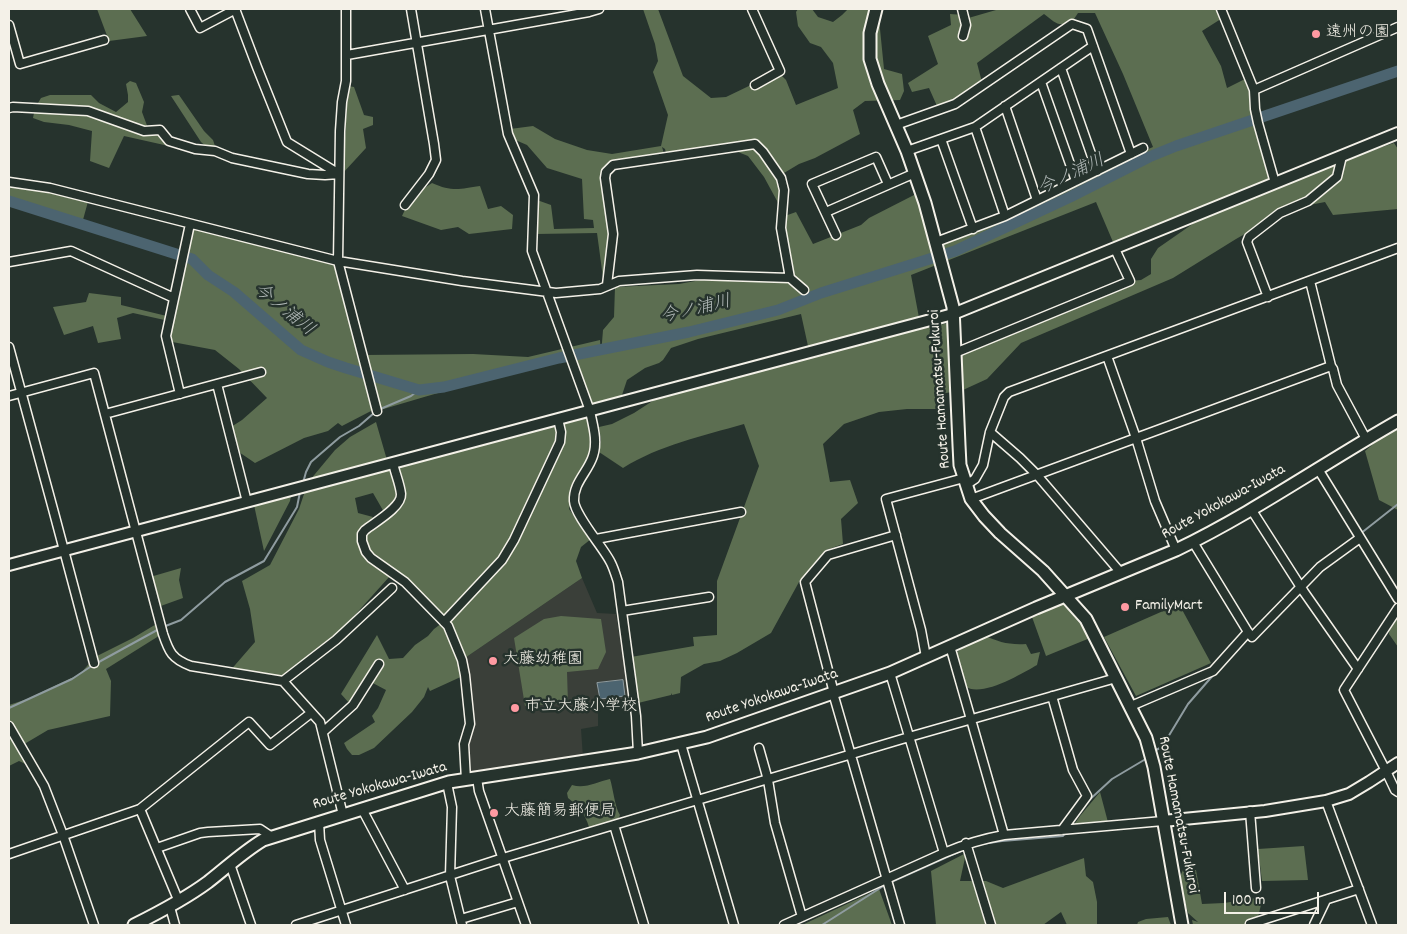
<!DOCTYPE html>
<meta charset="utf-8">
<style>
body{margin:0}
#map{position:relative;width:1407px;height:934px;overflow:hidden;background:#26332d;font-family:Dekko,sans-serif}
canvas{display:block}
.frame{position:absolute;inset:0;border:10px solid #f4f1e8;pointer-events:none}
.scale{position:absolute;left:1224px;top:892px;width:95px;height:22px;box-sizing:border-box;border:2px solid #f4f1e8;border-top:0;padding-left:6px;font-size:15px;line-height:18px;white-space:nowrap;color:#f4f1e8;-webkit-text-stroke:4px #26332d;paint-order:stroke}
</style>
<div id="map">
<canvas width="1407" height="934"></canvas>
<div class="frame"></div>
<div class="scale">100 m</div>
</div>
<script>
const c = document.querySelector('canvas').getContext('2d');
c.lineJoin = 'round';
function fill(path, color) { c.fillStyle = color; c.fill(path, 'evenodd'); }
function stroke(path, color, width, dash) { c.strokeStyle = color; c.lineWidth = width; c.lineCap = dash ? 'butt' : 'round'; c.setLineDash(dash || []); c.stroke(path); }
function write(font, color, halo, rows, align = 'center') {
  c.font = font + ' Dekko,"Klee One",sans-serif'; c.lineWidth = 5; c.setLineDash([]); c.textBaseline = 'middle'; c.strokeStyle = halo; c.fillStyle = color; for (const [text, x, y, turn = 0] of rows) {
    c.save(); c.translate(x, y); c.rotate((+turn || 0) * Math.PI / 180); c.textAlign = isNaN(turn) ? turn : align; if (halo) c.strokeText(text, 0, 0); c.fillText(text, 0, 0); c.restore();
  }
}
fill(new Path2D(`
 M582 578 597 613 616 614 630 702 598 704V726L581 729 583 758 471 774 462 660Z`), '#3a3f39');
fill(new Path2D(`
 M97 9H130L147 36 109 41Z
 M643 9H658L683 76 711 98 726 97 778 72 786 80 796 105 838 88 833 63 821 47 810 43 798 26 796 12 798 9H812L818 17 833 22 842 15 848 9H878L884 69 902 74 904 91 900 100 865 101 853 110 860 134 815 158 799 164 784 173 782 210 764 177 748 156 723 146 667 157 665 149 662 147 665 157 616 165 600 172 609 169 606 172 613 237 604 285 597 233 536 234 537 200 551 205 554 229 594 228 593 220 584 219 582 179 547 168 527 145 513 139 510 129 533 126 555 139 587 150 612 154 661 146 668 115 653 72 658 61 655 44Z
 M1008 9H1221L1224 17 1202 31 1221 66 1227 88 1249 77 1275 183 1394 143 1398 149V209L1333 215 1325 202 1289 209 1236 239 1173 278 1021 343 987 379 963 390 946 393 935 402 937 409H907L879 412 844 424 823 444 830 482 850 480 858 503 841 519 843 544 826 550 799 582 771 633 737 653 720 661 704 664 681 677 680 693 672 695 671 693V695L638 703 631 657 694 646 693 637 717 635V581L759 466 744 424C702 436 660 445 623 468L599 452 601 440 599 427 612 424 634 413 671 389 767 363 808 346 801 314 698 339 671 348 663 360 659 363 645 368 627 380 621 398 590 406 574 355C508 374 442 391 377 411L372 394 371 411 342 426 338 423 328 431 304 438 255 463 233 448 231 427 242 420 267 398 239 369 215 350 167 341 169 321 133 313 117 318 121 339 98 343 93 326 64 335 53 307 86 302 89 293 121 297V305L171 317 190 224 338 261 363 355 473 354 528 357 600 340 601 355 603 330 614 317 615 287 679 284 722 276 790 278 782 217 796 212 813 244 861 225 869 218 916 194 931 249 1085 176 1153 147 1123 74 1095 13H1078L1072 22C1057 27 1056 23 1044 14L977 63 983 86 950 106H937L929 88 912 92 908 83 938 64 928 36 951 25 950 14 964 15 965 19 996 10ZM1268 185 1194 223 1158 248 1151 259V274L1141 280 1130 281 955 352 954 322 886 336 816 345 920 323 911 275 1096 202 1113 242Z
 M130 81 136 83 144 102 142 112 149 131 160 134 191 151 124 136 109 168 90 161 92 131 69 125 44 122 33 118 35 108 41 98 50 95H91L99 103 116 112 128 102V95L126 84Z
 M348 86 354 87 364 115 373 117V125L363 129 366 148 343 173Z
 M178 95H179L204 131 213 140 217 152 210 150 201 142 171 96Z
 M9 182 89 198 81 227 38 213 9 206Z
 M432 183C452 192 460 189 480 186L488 209 501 206 513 215 512 229 469 234 458 227 441 230 402 216 411 197Z
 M588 417 594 451 578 475 569 509 591 539 581 547 576 561 582 578 462 660 465 675 430 691 428 687 424 697 412 712 374 748 359 755H352L347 749 344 743 375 722 372 716 378 708 386 690 369 681 350 704 341 694 377 635 389 659 403 658 415 645 428 636 434 629 446 620 415 586 392 567 373 556 366 544 365 534 388 519 373 493 355 498 358 513 373 517 357 535 366 558 390 576 345 626 283 681 229 672 255 642 250 609 242 581 270 565 299 509 305 491 333 484Z
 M376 422 387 460 310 480 335 450 350 437Z
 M1398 428V510L1379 500 1365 451 1378 440Z
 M291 496 290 501 264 551 254 505Z
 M181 568 179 580 183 598 158 607 150 577Z
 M1063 602 1079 617 1090 638 1046 656 1032 617Z
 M1179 604 1211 663 1136 696 1104 637Z
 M1398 612V647L1389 634 1391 620Z
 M561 616 601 619 606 652 598 669 567 672 568 703 525 706 514 638 544 619Z
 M158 623 162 634 106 669 111 681 110 716 48 730 21 746 32 767 19 761 9 766V705L27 699 80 674 95 657 133 638Z
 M983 635C999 642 1008 645 1026 644L1031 654 1040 652 1037 665C1023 673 980 699 965 686 956 678 957 664 956 653L969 642Z
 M610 779C613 788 615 808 620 815L618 820 593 828 589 827C585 814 578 806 568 798L567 793 572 785C585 789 597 782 610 779Z
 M1100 792 1109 826 1071 829 1080 816Z
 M1304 846 1308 880 1262 881 1258 849Z
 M966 853 960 881H986L1003 888 1084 858 1086 876 1093 882 1097 902V925H1067L1061 912 1043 925H936L931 871Z
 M1183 870H1196L1202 904 1224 903 1263 897 1256 925H1193L1192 920 1198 922 1188 913 1179 879Z
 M879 889 892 925H802Z
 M1168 917 1171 925H1137L1138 922 1146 919Z`), '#5c6e51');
const water = new Path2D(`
 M623 680 625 696 600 699 597 683Z`);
fill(water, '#4c6470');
stroke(water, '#8f9ca0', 1);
stroke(new Path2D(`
 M378 410 411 396 419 390
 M303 483 306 472 311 462 340 437 359 426 374 413
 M1360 534 1398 504
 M1336 551 1352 539
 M163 627 181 620 225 582 264 561 297 507 300 492
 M1235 652 1249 637
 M97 663 159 629
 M9 708 72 679 93 665
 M1156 750 1162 747 1188 704 1215 673
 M1087 802 1112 779 1144 760
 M976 845 1002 841 1063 836 1066 832
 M889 883 965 849
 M822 925 885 885`), '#8f9ca0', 2);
stroke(new Path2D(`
 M9 201 192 259 208 275 234 292 301 350 328 362 346 368 419 390 444 387 559 358 689 332 778 310 821 293 955 251 1070 197 1149 157 1176 146 1398 71`), '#4c6470', 11);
const minor = new Path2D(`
 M190 9 200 28 236 9
 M235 9 257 67 287 142 339 174
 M346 9V81L342 102 340 131 338 261 377 411
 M485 9 508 134 534 195 532 251 590 411C593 426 598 441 593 456 588 472 573 483 574 501 575 516 604 548 611 563 614 569 616 576 618 582L636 716 638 753
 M752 9 780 71 755 85
 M962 9 966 25 963 36
 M1221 9 1254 90 1255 109 1258 123 1275 183
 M9 25 20 64 104 40
 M347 55 589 12 599 9
 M1061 68 1097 171
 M1041 82 1076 181
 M1254 90 1398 27
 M1005 106 1037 200
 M9 108 13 107 88 111 144 131 160 130 169 141 195 149 215 151 232 158 308 174 325 175 339 174
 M896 125 955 104 1072 24 1087 29 1131 154
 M975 127 1005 216
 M941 139 973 229
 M907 151 975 127 1093 46
 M9 182 50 188 338 261 462 281 556 293 600 289 619 281 697 275 790 278 804 290
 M405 205 429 174 436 160 434 144 411 9
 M826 212 915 173
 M836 235 812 184 876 157 888 184
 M936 242 1005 216 1143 148
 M9 262 71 251 174 298
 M1310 281 1331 366 1333 369 1337 385 1366 439
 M607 285 613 234 605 178 606 172 613 165 755 144 763 152 781 178 784 190 781 228 790 278
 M1268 297 1247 242 1249 237 1280 213 1308 201 1337 177 1342 156
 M9 347 53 509 94 663
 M955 353 1130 281 1115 249
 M1107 356 1136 438 1155 501 1176 550
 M217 384 247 502
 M180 394 166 336 190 224
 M9 396 94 373 163 634C169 652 172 659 191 666L283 681 320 722 343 815
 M105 414 261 372
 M990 432 1020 458 1037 475 1121 573
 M393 463C395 473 400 484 401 494 402 507 375 522 365 530L362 534V541L366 552 371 558 405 582 448 626 462 660 465 675 470 724 464 744 466 780
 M1318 469 1398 599
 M966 485 975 479 983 465 990 432 1004 397 1009 392 1398 248
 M971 499 1331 366
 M1251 509 1304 592 1358 669
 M596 539 741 512
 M1193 542 1248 632 1252 637 1320 567 1360 538
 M1398 608 1344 690 1386 771 1395 790 1398 792
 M622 611 709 597
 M444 622 502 560 514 540 560 442 561 432 558 419
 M950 646 1004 835
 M926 657 921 630 886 499 964 478
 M890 673 944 853
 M283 681 336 640 392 588
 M833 693 900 925
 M834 693 805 582 828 555 896 535
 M1052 696 1073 770 1087 796 1062 830
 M1131 706 1213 671 1248 632
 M9 726 44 786 63 835 94 925
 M323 732 353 705 379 664
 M681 744 734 925
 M759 748 768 780 775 823 802 917
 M477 778 479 791 526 925
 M447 783 452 807 450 876 462 925
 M1326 801 1372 925
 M140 809 179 902
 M362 809 405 890
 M1250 811 1256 888
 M319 822 320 840 346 925
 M614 825 644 925
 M966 843 991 925
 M157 848 200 833 208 832 260 829 272 837
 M9 854 140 809 249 722 270 745 311 713
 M230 864 251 925
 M170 907 175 925
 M461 919 518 902
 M1250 924 1359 889
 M296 925 503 858 909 737 1116 678
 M784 925 944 853C965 844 982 839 1004 835L1163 821
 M1314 925 1326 900`);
const tertiary = new Path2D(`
 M9 565 953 314 1398 133
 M1163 821 1265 811 1326 801 1349 794 1369 782 1398 763`);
const secondary = new Path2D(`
 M876 9 870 33V59L878 84 907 151 925 203 953 307 959 445 960 465 971 499 984 516 1000 533 1043 571 1086 619 1146 738 1154 767 1182 925
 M134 925C160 912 185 899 208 882 226 868 243 852 263 840L449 782 638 753 707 737 890 673 1036 608 1176 550C1253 513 1324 463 1398 421`);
stroke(minor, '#f4f1e8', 11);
stroke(tertiary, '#f4f1e8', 14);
stroke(secondary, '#f4f1e8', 15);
stroke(minor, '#26332d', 8);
stroke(tertiary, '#26332d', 10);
stroke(secondary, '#26332d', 11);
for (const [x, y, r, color] of [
 [1316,34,5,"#ff9aa2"],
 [1125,607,5,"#ff9aa2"],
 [493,661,5,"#ff9aa2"],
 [515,708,5,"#ff9aa2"],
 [494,813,5,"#ff9aa2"]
]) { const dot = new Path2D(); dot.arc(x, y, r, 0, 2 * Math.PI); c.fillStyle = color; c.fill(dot); stroke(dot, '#26332d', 2); }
write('16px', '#f4f1e8', '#26332d', [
 ["遠州の園",1326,34],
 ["FamilyMart",1135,607],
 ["大藤幼稚園",503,661],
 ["市立大藤小学校",525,708],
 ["大藤簡易郵便局",504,813]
], 'left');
write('16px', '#f4f1e8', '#26332d', [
 ["Route Hamamatsu-Fukuroi",941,389,-94],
 ["Route Yokokawa-Iwata",1224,503,-29],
 ["Route Yokokawa-Iwata",772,697,-19],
 ["Route Yokokawa-Iwata",380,787,-16],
 ["Route Hamamatsu-Fukuroi",1177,815,79]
]);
write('italic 18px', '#b1b9b8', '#26332d', [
 ["今ノ浦川",1072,176,-25],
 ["今ノ浦川",283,311,39],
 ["今ノ浦川",696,311,-13]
]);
</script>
